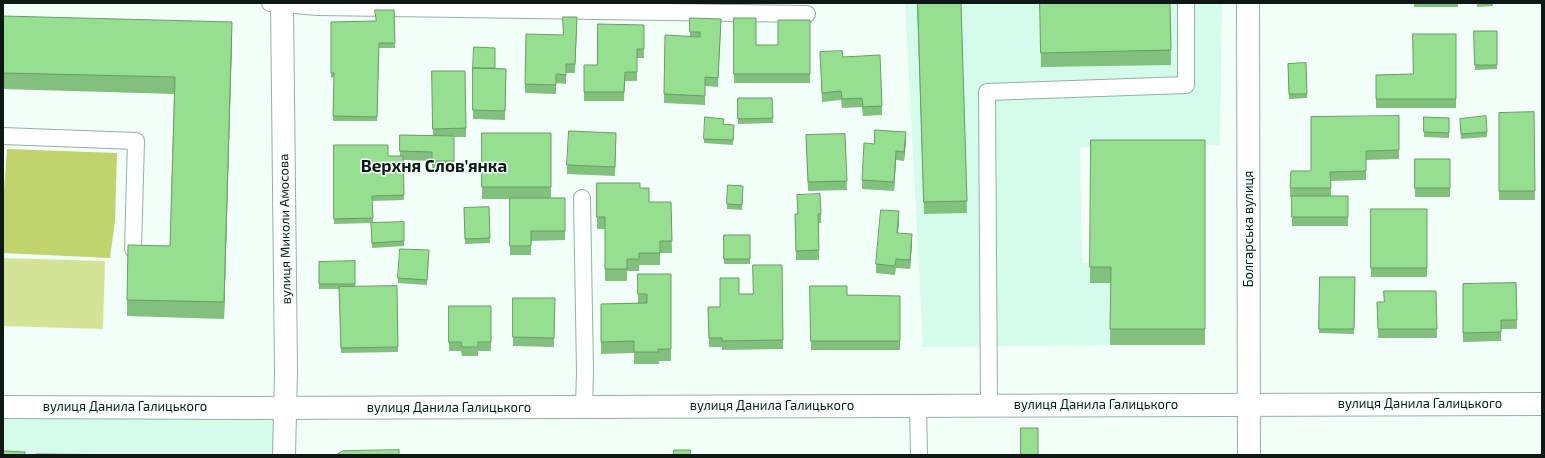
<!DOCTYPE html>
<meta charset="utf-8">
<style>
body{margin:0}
#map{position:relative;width:1545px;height:458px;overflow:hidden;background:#f3fff9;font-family:"Exo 2",sans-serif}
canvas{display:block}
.frame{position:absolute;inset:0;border:4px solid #0e1915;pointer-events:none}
</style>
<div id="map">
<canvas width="1545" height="458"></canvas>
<div class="frame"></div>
</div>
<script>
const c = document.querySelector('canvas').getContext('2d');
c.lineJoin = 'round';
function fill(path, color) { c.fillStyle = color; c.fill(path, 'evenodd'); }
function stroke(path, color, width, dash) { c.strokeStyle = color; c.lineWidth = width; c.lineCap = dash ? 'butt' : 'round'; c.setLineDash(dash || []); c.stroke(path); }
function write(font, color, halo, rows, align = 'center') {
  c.font = font + ' "Exo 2",sans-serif'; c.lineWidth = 3; c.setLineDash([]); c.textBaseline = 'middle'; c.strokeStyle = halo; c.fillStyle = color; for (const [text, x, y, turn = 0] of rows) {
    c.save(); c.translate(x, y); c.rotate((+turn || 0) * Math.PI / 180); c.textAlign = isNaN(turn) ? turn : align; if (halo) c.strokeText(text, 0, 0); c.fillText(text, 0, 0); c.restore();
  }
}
fill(new Path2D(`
 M905 3H1222L1220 145 1080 147 1082 263H1091V283H1111L1110 345 923 347Z
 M3 406 285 408 284 455H3Z`), '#d5fceb');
fill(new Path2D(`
 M3 258 105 261 103 329 3 326Z`), '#d4e496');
fill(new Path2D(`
 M7 149 117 153 115 221 110 258 3 253V204Z`), '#c0d36d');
const lane = new Path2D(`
 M270 3 318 7 807 14
 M3 136 136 141 133 249
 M582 198 585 371 584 407
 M918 406 919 455
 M989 406 987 92 1186 85V3`);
const street = new Path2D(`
 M282 3 286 372 284 455
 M1248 3 1249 455`);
const secondary = new Path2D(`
 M3 407 248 408 1542 404`);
stroke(lane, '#93b0a3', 18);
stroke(street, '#93b0a3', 24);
stroke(secondary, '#93b0a3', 24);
stroke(lane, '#fff', 16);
stroke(street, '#fff', 22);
stroke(secondary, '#fff', 22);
fill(new Path2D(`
 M917 3H961L967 213 924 214Z
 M1040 3H1170L1171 65 1041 67Z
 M1414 3H1458V7H1414Z
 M1477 3H1493V6L1477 7Z
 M394 10 395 48H379L377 121H333L334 77 331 78V22L375 21Z
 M3 16 232 39 224 319 127 316V300L170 246 174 94 3 89Z
 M690 18 721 28 718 87 705 86V105L664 103V94L690 36Z
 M734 18 756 45H778L810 20V83H734Z
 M644 25V58H637V81H625L624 101H584V65H597Z
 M577 26 575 73H566V84L556 83V94L525 93V84L563 35Z
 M1474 31H1497V69L1475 70Z
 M1456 34V108H1376V75L1413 74Z
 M474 47 495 68 506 69 505 120 473 119Z
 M820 52 843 57 882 106V115L863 116 862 107 842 108 841 100 822 102Z
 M1306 63 1307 98 1289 99 1288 64Z
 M432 71 466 128V137H454V170H432V161L403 160 404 200 372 201 373 223 404 222V246L372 248 371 223 334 224V145L388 156H400V135L433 136Z
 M738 98H772L773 123 738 124Z
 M1534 112 1535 200H1499V113Z
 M1399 116V159L1366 160V180L1331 181V196H1348V226H1292V197H1290L1291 171H1311Z
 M1424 117 1449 118V138L1424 137Z
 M1460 119 1487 132V137L1461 139Z
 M724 124 734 130 733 145 704 143V139Z
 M482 133H551V198H565V240L531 241V255H510V199H482Z
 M845 134 847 190 808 191 806 135Z
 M1091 140H1205V345H1110L1111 283H1090Z
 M906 141 904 161 896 160 894 191 862 189V180L874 144Z
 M616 142 615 176 567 174V165Z
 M1415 159H1450V197H1415Z
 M597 183 640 188 649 202H671L672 253H660V265H639V271H627V281H605V229H597Z
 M743 191 742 210 727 209V204Z
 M489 207 490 243 465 244 464 208Z
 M1371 209H1427V277H1371Z
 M795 214H821V223H819V260H796Z
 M899 220 898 233 912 243 910 269 896 268 895 275 876 273V264Z
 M724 235H750V264H724Z
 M429 255 427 285 398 283V278Z
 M355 261V287L397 286 398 352 341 353 339 289H319V262Z
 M782 265 783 349 722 350V347H709L708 307H720L739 294H753Z
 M638 274H671V361H659V364H634V353L601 354V304L638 303Z
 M1320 277H1355L1354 334 1319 333Z
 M1516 283 1517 329H1501V341L1463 342V284Z
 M810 286 847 295 900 296V350H811Z
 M1436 291 1437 338H1378L1377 302H1384Z
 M513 298H555L554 347 513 346Z
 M449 306H491V351H478V356H462L461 351H449Z`), '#81c07d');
fill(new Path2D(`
 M232 22V39L224 319V302Z
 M906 132V141L904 161V152Z
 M896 151V160L894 191V182Z
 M899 211V220L897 242V233Z
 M912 234V243L910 269V260Z`), '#699c66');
const building = new Path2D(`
 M918 3H961L967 201 924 202Z
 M1040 3H1170L1171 50 1041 53Z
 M375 10H394L395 43H379L377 117 333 116 334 73H331V22L376 21Z
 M3 16 232 22 224 302 127 300 128 245 170 246 175 77 3 73Z
 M563 17H577L575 64H566V75L556 74V85L525 84 526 34 563 35Z
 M690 18 721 19 718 78 705 77V96L664 94 665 35 700 37V32H690Z
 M734 18H756V45H778V20H810V74H734Z
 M598 24 644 25V49H637V72H625L624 92H584V65H597Z
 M1474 31H1497V65H1475Z
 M1413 34H1456V99H1376V75L1413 74Z
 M474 47 495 48V68H473Z
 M842 51 843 57 880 55 882 106 863 107 862 98 842 99 841 91 822 93 820 52Z
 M1306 63 1307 94H1289L1288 64Z
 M473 68 506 69 505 111 473 110Z
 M432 71H465L466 128 433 129Z
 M738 98H772L773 118 738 119Z
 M1534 112 1535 191H1499V113Z
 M1399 116V150L1366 151V171L1330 172 1331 188H1290L1291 171H1311V117Z
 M1486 116 1487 132 1461 134 1460 119Z
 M705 117 724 119 723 124 734 125 733 140 704 139Z
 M1424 117 1449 118V133L1424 132Z
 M875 130 906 132 904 152 896 151 894 182 862 180 864 143 874 144Z
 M569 131 616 133 615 167 567 165Z
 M482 133H551V187H482Z
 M845 134 847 181 808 182 806 135Z
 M400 135 454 136V161H432V152L400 151Z
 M1091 140H1205V329H1110L1111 267H1090Z
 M334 145H388V156H403L404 195 372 196 373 218 334 219Z
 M1415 159H1450V188H1415Z
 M597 183H640V188H649V202H671L672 241H660V253H639V259H627V269H605V217H597Z
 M728 185 743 186 742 205 727 204Z
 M820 194 821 214H818L819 250 796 251 795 214H798L797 195Z
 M1292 196H1348V217H1292Z
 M510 198H565V231H531V246H510Z
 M489 207 490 238 465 239 464 208Z
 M1371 209H1427V268H1371Z
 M881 210 899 211 897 233 912 234 910 260 896 259 895 266 876 264Z
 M404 222V241L372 243 371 223Z
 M724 235H750V259H724Z
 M400 249 429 250 427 280 398 278Z
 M355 261V284H319V262Z
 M753 265H782L783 340 722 341V338H709L708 307H720V278H739V294H753Z
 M638 274H671V349H658L659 352H634V341L601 342V304L647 303V294H638Z
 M1320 277H1355L1354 329H1319Z
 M1516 283 1517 320H1501V332L1463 333V284Z
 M397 286 398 347 341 348 339 287Z
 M810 286H847V295L900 296V341H811Z
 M1384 291H1436L1437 329H1378L1377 302H1384Z
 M513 298H555L554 338 513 337Z
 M449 306H491V342H478V347H462L461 342H449Z
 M1021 428H1038V455H1021Z
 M399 450V455H336L342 451Z
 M674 450H691L690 455H674Z
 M3 451 25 452V455H3Z
 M36 454 139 455H36Z`);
fill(building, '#96df91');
stroke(building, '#699c66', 1);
write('13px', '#0e1915', '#f3fff9', [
 ["вулиця Миколи Амосова",285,229,-91],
 ["Болгарська вулиця",1249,229,-90],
 ["вулиця Данила Галицького",1420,404],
 ["вулиця Данила Галицького",1096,405],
 ["вулиця Данила Галицького",772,406],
 ["вулиця Данила Галицького",125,407],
 ["вулиця Данила Галицького",449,408]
]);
write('bold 17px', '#0e1915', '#f3fff9', [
 ["Верхня Слов’янка",434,166]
]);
</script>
